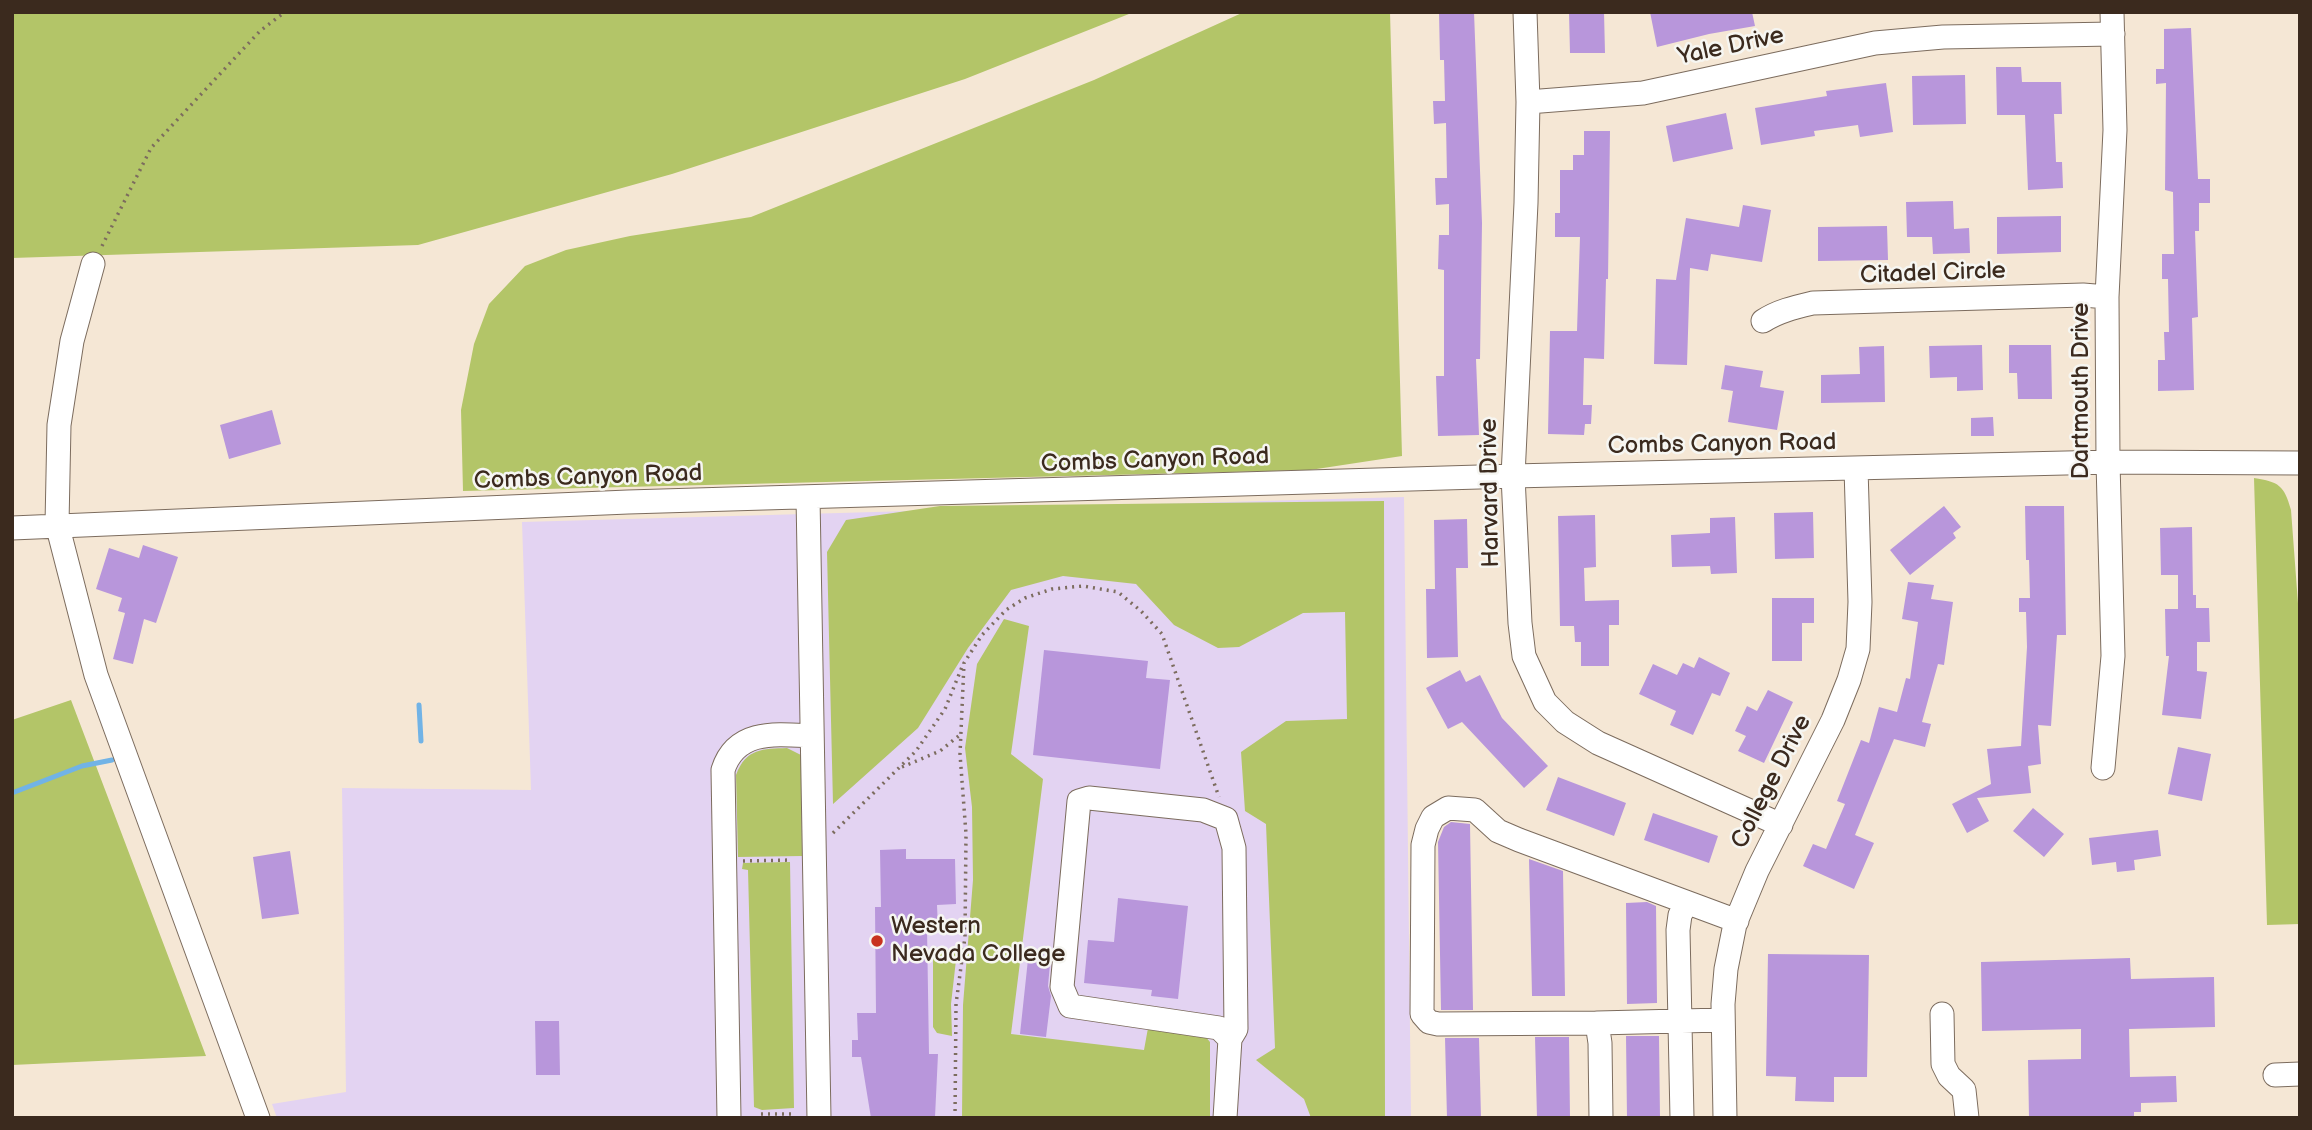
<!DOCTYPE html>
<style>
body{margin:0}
#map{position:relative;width:2312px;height:1130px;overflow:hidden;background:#f5e7d5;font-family:"Balsamiq Sans",sans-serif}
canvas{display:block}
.frame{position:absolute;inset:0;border:14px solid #3b2a1e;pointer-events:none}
</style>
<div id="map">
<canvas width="2312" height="1130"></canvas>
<div class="frame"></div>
</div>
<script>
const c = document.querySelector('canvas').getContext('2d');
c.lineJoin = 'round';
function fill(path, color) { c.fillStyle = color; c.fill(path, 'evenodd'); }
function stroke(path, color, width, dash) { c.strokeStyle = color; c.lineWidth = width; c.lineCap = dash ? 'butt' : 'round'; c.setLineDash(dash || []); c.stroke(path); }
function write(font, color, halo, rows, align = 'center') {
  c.font = font + ' "Balsamiq Sans",sans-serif'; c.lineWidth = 5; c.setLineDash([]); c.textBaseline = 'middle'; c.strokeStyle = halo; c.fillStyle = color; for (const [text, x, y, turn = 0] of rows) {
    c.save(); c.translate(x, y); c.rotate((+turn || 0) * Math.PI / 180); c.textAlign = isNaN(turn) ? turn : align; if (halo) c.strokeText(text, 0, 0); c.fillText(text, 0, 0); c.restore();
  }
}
fill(new Path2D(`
 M1404 497 1411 1118H277L272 1104 346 1092 342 788 531 790 522 522Z`), '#e3d3f2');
fill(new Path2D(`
 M12 12H1134L965 79 672 174 418 245 12 258Z
 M1244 12H1390L1402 456 1310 470 463 491 461 410 474 344 489 304 525 266 566 250 630 236 751 217 1094 80Z
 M2254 478C2279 482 2284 485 2291 510L2300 630V924L2267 925Z
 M1384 501 1385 1118H1311L1304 1099 1256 1060 1275 1048 1266 824 1245 811 1241 752 1286 721 1347 719 1345 612 1303 613 1239 647 1218 648 1174 625 1136 584 1063 576 1011 590 968 648 918 728 833 804 827 552 846 520 940 506Z
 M1004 619 1029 626 1011 754 1043 779 1011 1034 1144 1050 1148 1028 1205 1036 1210 1042V1118H962L963 1005 973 880 972 807 965 748 977 664Z
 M71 700 206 1056 12 1065V720Z
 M787 748 801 755 802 856 738 857 736 775C746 748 763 749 787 748Z
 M790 862 794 1108 762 1110 754 1107 748 870 742 869 743 863Z
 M933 947 955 950 956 960 951 1004 952 1036 937 1033 933 1027Z`), '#b3c568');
stroke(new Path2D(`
 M419 705 421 741
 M12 793 82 766 112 760`), '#71b3e6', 5);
fill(new Path2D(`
 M1439 12H1474L1482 223 1480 359H1476L1479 435 1438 436 1436 376H1444V270L1438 269 1439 235H1449V204L1436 205 1435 178H1447L1446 123 1434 124 1433 101H1445L1444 60H1440Z
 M1569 12H1604L1605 53H1570Z
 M1650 12H1752L1755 26 1709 34 1657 47Z
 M2191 28 2198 179H2210V203H2199V231H2195L2198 317 2192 318 2194 390 2158 391V360H2165L2164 332H2169L2168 279H2162V254H2174L2173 192 2165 190 2166 83 2156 84V69H2164V29Z
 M1996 67H2021L2022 82H2061L2062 114H2054L2056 162H2062L2063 188 2028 190 2025 115H1997Z
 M1965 75 1966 124 1913 125 1912 76Z
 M1886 83 1893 132 1860 137 1858 125 1814 131 1815 136 1761 145 1755 108 1827 96 1826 91Z
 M1726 113 1733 149 1673 162 1666 126Z
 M1584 131H1610L1608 279H1606L1604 359 1584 358 1583 405H1592L1591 424H1585L1584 435 1548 434 1550 331H1577L1580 237H1555V213H1560V170H1573V155H1584Z
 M1953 201 1954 229 1969 228 1970 253 1933 254 1932 237H1907L1906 202Z
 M1743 205 1771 210 1762 262 1711 254 1708 271 1690 268 1687 365 1654 364 1656 279 1676 280 1686 218 1739 227Z
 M2061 216V252L1997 254V217Z
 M1887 226 1888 260 1818 261V227Z
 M1982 345 1983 390 1957 391V377L1930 378 1929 346Z
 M2009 345H2051L2052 399H2018L2017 373H2009Z
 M1884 346 1885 402 1821 403V375L1860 374 1859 347Z
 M1725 365 1763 371 1760 387 1784 391 1777 430 1728 422 1733 391 1721 389Z
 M272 410 281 444 229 459 220 425Z
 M1993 417 1994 436H1971V418Z
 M1944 506 1961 527 1953 533 1956 538 1910 575 1890 550Z
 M2025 506H2064L2066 635H2057L2051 726 2038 725 2041 764 2028 766 2031 793 1977 798 1989 821 1967 833 1952 804 1991 784 1987 749 2021 746 2027 647 2026 612H2019V598H2030L2029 560H2026Z
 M1813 512 1814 558 1775 559 1774 513Z
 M1595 515 1596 567 1584 568 1585 601 1619 600V625H1609V666H1581V642H1575L1574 626H1560L1558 516Z
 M1735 517 1737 573 1711 574 1710 566 1672 567 1671 535 1710 533V518Z
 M1467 519 1468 568H1456L1458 657 1427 658 1426 589H1435L1434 520Z
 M2192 527 2193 595H2196V608H2209L2210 642H2197V671L2207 672 2201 719 2162 715 2169 656H2166L2165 609H2178V575H2161L2160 528Z
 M143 545 178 557 156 623 144 619 133 664 113 659 125 613 118 611 122 598 96 589 109 548 139 558Z
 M1908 582 1934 585 1931 599 1953 602 1944 665 1938 664 1922 722 1931 724 1925 747 1894 739 1855 835 1874 843 1854 889 1803 866 1813 844 1826 849 1845 804 1837 801 1861 740 1869 743 1879 707 1897 712 1906 678 1910 679 1918 622 1902 619Z
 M1772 598H1814V623H1802V661H1772Z
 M1044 650 1148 661 1146 678 1170 680 1160 769 1033 755Z
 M1699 657 1730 673 1720 696 1712 693 1693 735 1670 725 1676 711 1639 694 1653 664 1677 675 1683 663 1694 668Z
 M1460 670 1466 682 1480 675 1502 718 1548 766 1524 788 1462 722 1448 729 1426 688Z
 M1768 690 1793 702 1764 763 1738 751 1746 736 1735 731 1747 706 1757 711Z
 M2178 747 2211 754 2202 801 2168 794Z
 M1558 777 1626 803 1614 836 1546 810Z
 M2033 808 2064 834 2044 857 2013 831Z
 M1653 813 1718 836 1709 863 1644 840Z
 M1451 822 1470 824 1473 1010H1441L1438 842 1444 827Z
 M2158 830 2161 856 2134 860 2135 870 2117 872 2116 862 2092 865 2089 838Z
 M906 849V859H955L956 904 937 905 938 928H927L929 1054H938L935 1117 871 1118 861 1057H852V1040H858L857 1013H876L875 907H881L880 850Z
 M290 851 299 914 262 919 253 857Z
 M1529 859 1563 871 1565 996H1532Z
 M1118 898 1188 906 1178 999 1151 996 1152 990 1084 983 1088 940 1114 942Z
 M1647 902 1656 906 1657 1003 1627 1004 1626 903Z
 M1029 950 1044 951 1043 963 1050 964 1048 986 1051 996 1046 1037 1020 1034Z
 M1768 954 1869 955 1867 1077H1834V1102L1795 1101 1796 1077 1766 1076Z
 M2130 958 2131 979 2214 977 2215 1027 2129 1029 2130 1077 2176 1076 2177 1102 2141 1103V1112H2134V1118H2029L2028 1060 2081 1059V1029L1982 1031 1981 962Z
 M535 1021H559L560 1075H536Z
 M1626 1036H1659L1660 1118H1627Z
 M1535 1037H1569L1570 1118H1537Z
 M1445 1038H1479L1481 1118H1447Z`), '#b896db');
const minor = new Path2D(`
 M1525 12 1528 102 1526 203 1513 476 1520 623 1524 656 1545 702 1565 722 1598 743 1781 825
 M1528 102 1643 93 1875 43 1943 37 2113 34
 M93 264 72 341 59 425 57 524 96 675 258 1118
 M1763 321C1778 311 1796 307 1813 303L2083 295 2107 297
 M808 497 819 1118
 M12 528 628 502 1513 476 2108 462 2300 463
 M2103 768 2113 656 2108 462 2107 297 2115 130 2112 12
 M1942 1014 1943 1064 1949 1076 1964 1090 1967 1118
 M1597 1023 1723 1020
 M2275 1075 2300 1074
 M729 1118 723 770C736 729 776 734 811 736
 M1225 1118 1230 1039 1236 1029 1234 848 1226 819 1203 810 1089 798 1079 801 1062 987 1070 1006 1219 1028 1230 1039
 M1601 1118 1600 1043 1597 1023 1438 1024 1429 1022 1422 1014 1423 845 1427 829 1433 817 1448 808 1475 810 1498 831 1519 840 1737 921
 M1682 1118 1678 930 1680 915 1687 903
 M1725 1118 1723 1004 1726 969 1735 924 1757 871 1833 720 1849 680 1858 649 1860 602 1856 468`);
stroke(minor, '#7c6c5e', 25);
stroke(new Path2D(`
 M102 246 151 148 260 31 285 12
 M902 767 940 751 961 734
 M833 833 916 751 945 709 962 667
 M743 861 792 860
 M761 1114H791
 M955 1118 956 1004 965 937 966 834 960 754 964 663 982 635 1006 610 1025 598 1052 589 1083 586 1118 592 1141 611 1162 634 1219 797`), '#7c6c5e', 3.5, [2, 5]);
stroke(minor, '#fff', 23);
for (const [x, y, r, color] of [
 [877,941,7,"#c8321e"]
]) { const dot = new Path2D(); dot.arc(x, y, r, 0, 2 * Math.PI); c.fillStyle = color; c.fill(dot); stroke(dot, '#f6f6f2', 2.5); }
write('24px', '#3b2a1e', '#f6f6f2', [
 ["Yale Drive",1731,47,-12],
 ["Citadel Circle",1933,274,-2],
 ["Dartmouth Drive",2082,391,-90],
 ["Combs Canyon Road",1722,445,-1],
 ["Combs Canyon Road",1155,461,-2],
 ["Combs Canyon Road",588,478,-2],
 ["Harvard Drive",1491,493,-91],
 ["College Drive",1772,782,-63]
]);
write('24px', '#3b2a1e', '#f6f6f2', [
 ["Western",891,927],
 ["Nevada College",891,955]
], 'left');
</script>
